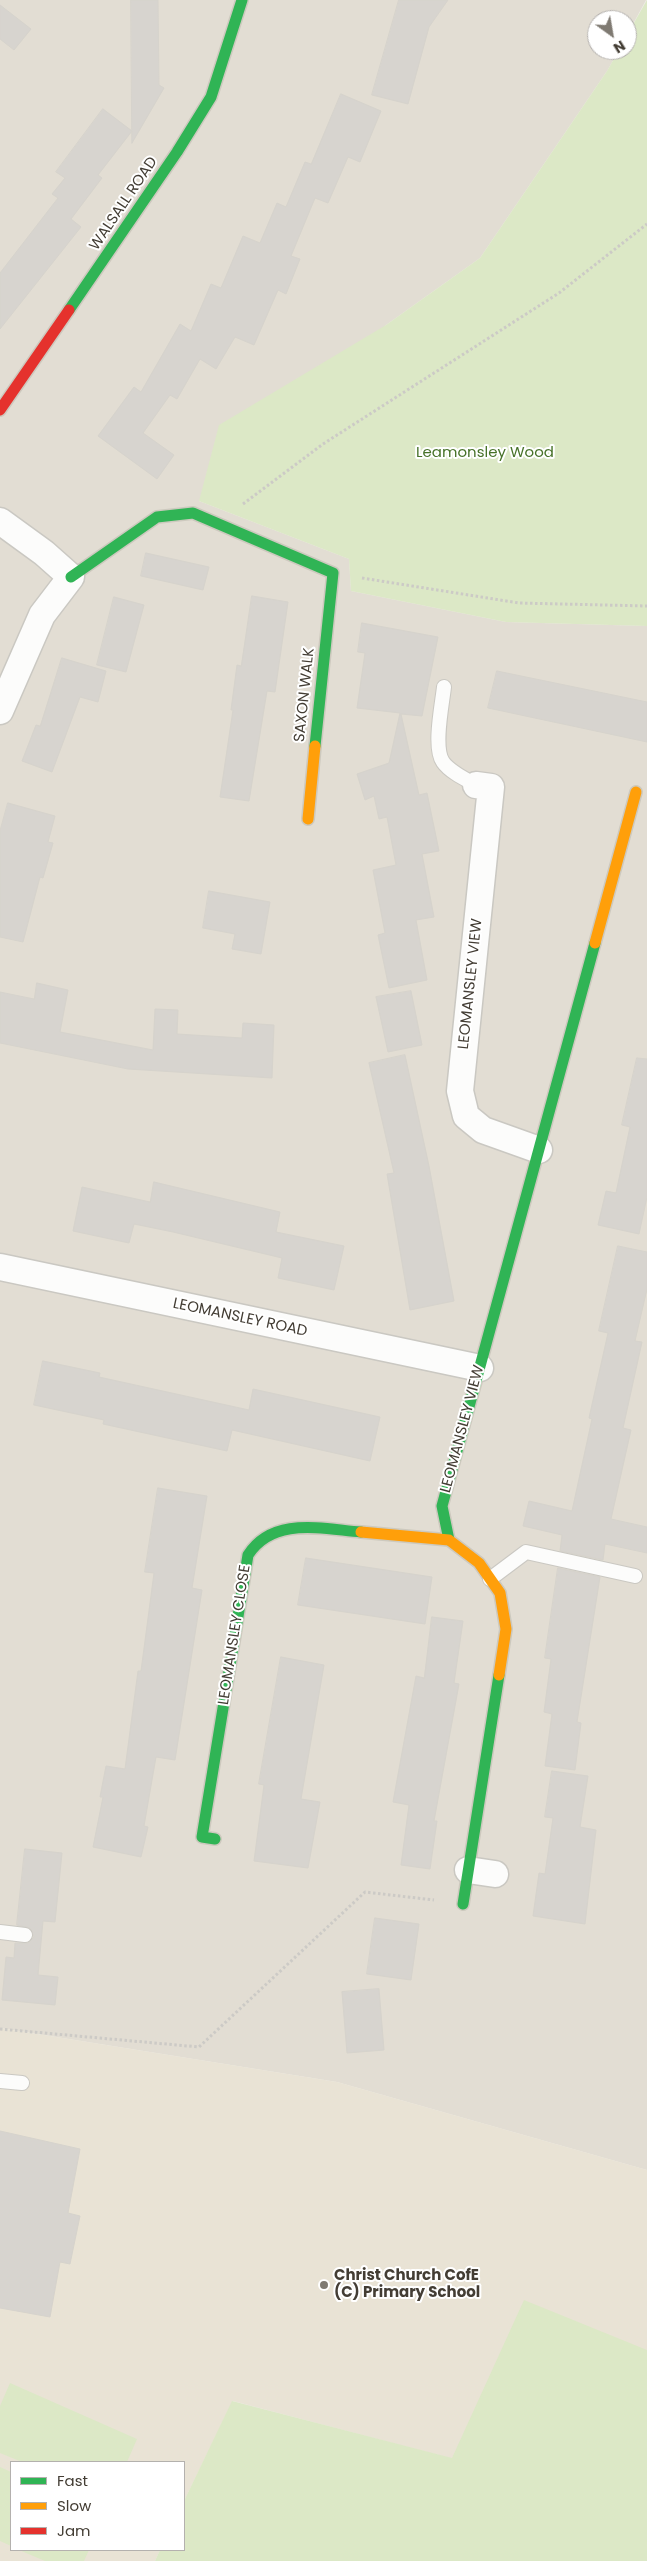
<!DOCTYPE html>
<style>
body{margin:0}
#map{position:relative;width:647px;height:2561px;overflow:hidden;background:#eeece6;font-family:Poppins,sans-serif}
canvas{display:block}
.legend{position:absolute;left:10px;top:2461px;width:175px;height:90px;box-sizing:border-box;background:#fff;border:1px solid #b4b1ae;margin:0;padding:6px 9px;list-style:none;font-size:15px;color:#433d34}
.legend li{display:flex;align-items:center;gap:10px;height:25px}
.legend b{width:25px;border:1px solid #b4b1ae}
.north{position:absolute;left:587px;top:10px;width:50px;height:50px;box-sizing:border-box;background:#fff;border:1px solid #b4b1ae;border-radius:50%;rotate:148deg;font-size:14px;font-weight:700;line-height:20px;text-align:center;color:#433d34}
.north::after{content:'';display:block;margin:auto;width:18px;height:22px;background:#7f7a72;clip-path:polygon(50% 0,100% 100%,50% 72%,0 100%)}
</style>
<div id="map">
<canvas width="647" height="2561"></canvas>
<ul class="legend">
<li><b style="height:6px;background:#30b455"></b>Fast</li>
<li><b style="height:6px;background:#ff9f0a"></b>Slow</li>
<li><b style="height:6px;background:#e5322d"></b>Jam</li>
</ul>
<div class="north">N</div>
</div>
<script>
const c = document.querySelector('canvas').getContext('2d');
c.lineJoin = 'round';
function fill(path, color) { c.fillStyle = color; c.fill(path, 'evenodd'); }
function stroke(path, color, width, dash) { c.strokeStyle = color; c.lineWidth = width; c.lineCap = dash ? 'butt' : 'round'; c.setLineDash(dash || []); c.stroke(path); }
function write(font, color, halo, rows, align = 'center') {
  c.font = font + ' Poppins,sans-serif'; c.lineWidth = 4; c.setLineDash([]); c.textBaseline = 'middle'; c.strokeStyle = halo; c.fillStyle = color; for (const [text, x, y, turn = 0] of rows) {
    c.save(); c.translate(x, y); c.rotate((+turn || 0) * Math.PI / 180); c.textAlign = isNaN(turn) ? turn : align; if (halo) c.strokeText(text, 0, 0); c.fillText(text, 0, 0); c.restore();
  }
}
fill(new Path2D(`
 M0 0H646L627 35V20H597V50H619L607 71 480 258 386 325 199 501 349 559 351 591 506 622 647 626V2170L337 2082 0 2028Z`), '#e2ddd3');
fill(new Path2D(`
 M0 2028 337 2082 647 2170V2510L233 2401 184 2501V2462H11V2550H160L155 2561H0Z`), '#e9e3d5');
fill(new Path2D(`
 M647 0V626L506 622 351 591 349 559 199 501 219 425 386 325 480 258 607 71 619 50H627V35Z
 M524 2300 647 2350V2561H155L160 2550H184V2501L232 2401 452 2458Z
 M10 2383 137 2439 127 2462H22L0 2453V2406Z
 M0 2467 11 2472V2546L0 2541Z
 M19 2550H89L84 2561H45Z`), '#dce8c6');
const building = new Path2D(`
 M131 0H158L159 85 164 88 132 143Z
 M399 0H448L429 27 408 104 372 95Z
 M0 5 31 29 14 50 0 39Z
 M341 94 381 111 360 162 348 157 328 203 315 198 291 256 300 259 286 294 278 290 254 345 235 337 216 369 200 359 177 399 170 395 143 433 174 455 157 479 98 436 134 387 141 392 180 324 191 331 211 284 221 288 243 236 260 243 277 203 286 207 305 162 311 164Z
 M103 109 132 131 98 175 102 178 71 219 81 227 0 329V273L58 198 52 194 65 178 56 172Z
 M146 553 209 567 203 590 141 576Z
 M252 596 288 602 275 692 267 691 249 801 220 797 233 710H231L237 665 241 666Z
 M114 597 144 605 126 672 97 665Z
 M362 623 438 637 422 716 401 714 419 795 427 793 439 851 422 854 434 917 416 920 427 980 389 988 378 935 385 933 373 870 396 865 387 817 379 819 374 796 365 800 357 774 389 763 400 713 357 708 365 653 358 652Z
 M62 658 106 671 98 702 80 697 52 772 22 761 36 725 40 726Z
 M497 671 647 702V742L488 708Z
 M8 803 55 816 48 842 53 843 43 878 40 877 23 942 0 937V831Z
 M209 891 270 902 261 954 232 949 235 934 203 928Z
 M37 983 68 990 60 1032 153 1050 155 1009 178 1010 177 1034 242 1038 243 1023 274 1025 272 1078 128 1069 0 1043V992L34 999Z
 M411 991 422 1045 388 1052 376 997Z
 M405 1055 429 1166 454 1301 410 1310 387 1174 394 1173 369 1063Z
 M637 1058 647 1059V1197L639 1234 598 1225 606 1191 616 1193 630 1127 622 1125Z
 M154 1182 280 1212 276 1232 344 1246 334 1290 278 1278 282 1258 173 1232 134 1224 129 1243 73 1231 82 1187 150 1202Z
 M618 1246 647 1252V1289L635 1341 642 1342 623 1428 631 1430 611 1519 647 1527V1553L605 1544 603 1560 560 1551 562 1535 523 1526 529 1501 572 1511 592 1419 589 1418 608 1333 599 1331Z
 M43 1361 100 1373 99 1377 249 1410 253 1389 380 1417 370 1461 232 1430 227 1451 103 1424 104 1420 34 1405Z
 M158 1488 207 1496 192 1588 202 1590 175 1760 156 1757 144 1826 148 1827 141 1857 93 1847 103 1797H100L106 1766 125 1769 138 1671H141L154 1573 145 1572Z
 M306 1558 432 1577 425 1624 298 1605Z
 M558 1568 600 1577 577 1722 581 1723 575 1770 545 1766 552 1714 544 1712 551 1659 545 1658Z
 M432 1617 463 1621 454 1683 459 1684 434 1821H437L430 1869 401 1865 409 1805 393 1802 416 1676 424 1678Z
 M281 1657 324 1665 301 1799 320 1802 308 1868 254 1861 264 1785 259 1784Z
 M552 1771 588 1776 580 1827 596 1830 585 1924 533 1916 539 1873 545 1874 553 1818 545 1817Z
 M25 1849 62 1853 55 1922 43 1921 38 1975 58 1977 55 2005 2 2000 6 1957 14 1958 15 1943H28L34 1937 30 1928 17 1925Z
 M375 1918 419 1924 411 1980 367 1974Z
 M379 1989 384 2050 347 2053 342 1992Z
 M0 2131 80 2149 68 2213 80 2216 70 2264 60 2262 50 2317 0 2308Z`);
fill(building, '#d7d4cf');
stroke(building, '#d6d3cc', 1);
const lane = new Path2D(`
 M444 687C442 705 433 748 443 762 450 772 465 779 476 785
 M490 1579 526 1552 635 1576
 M0 1932 25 1935
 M0 2081 22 2083`);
const street = new Path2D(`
 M0 521 44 553 71 577 42 615 0 711
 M476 785 491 787 460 1091 466 1116 483 1130 539 1150
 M0 1267 480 1368
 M468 1870 495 1874`);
const fast = new Path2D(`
 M69 310 177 152 211 97 242 0
 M71 577 157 517 193 513 333 573 315 746
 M449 1540 442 1506 595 943
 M215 1839 202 1837 248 1555C273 1516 322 1529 361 1532
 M463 1904 499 1675`);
const slow = new Path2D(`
 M308 819 315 746
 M595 943 636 792
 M361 1532 449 1540 479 1563 500 1593 506 1629 499 1675`);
const jam = new Path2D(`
 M0 410 69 310`);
stroke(lane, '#cac8c2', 16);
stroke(street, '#cac8c2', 29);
stroke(fast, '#cdc9be', 14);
stroke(slow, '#cdc9be', 14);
stroke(jam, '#cdc9be', 14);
stroke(new Path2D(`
 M243 504 323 444 559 293 647 224
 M362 578 519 603 647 606
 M0 2029 199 2047 365 1892 434 1900`), '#cccac6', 3, [2.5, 2.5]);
stroke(lane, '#fcfcfb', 14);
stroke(street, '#fcfcfb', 26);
stroke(fast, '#30b455', 11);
stroke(slow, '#ff9f0a', 11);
stroke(jam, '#e5322d', 11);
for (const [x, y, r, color] of [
 [324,2285,5,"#7f7a72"]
]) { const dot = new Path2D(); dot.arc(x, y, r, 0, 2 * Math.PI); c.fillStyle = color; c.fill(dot); stroke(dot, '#fff', 2); }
write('15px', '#433d34', '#fff', [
 ["WALSALL ROAD",124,204,-56],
 ["SAXON WALK",305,695,-84],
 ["LEOMANSLEY VIEW",471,984,-84],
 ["LEOMANSLEY ROAD",240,1318,12],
 ["LEOMANSLEY VIEW",463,1429,-75],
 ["LEOMANSLEY CLOSE",235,1635,-81]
]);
write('15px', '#477229', '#fff', [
 ["Leamonsley Wood",485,453]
]);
write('bold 15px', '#433d34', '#fff', [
 ["Christ Church CofE",334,2276],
 ["(C) Primary School",334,2293]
], 'left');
</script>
